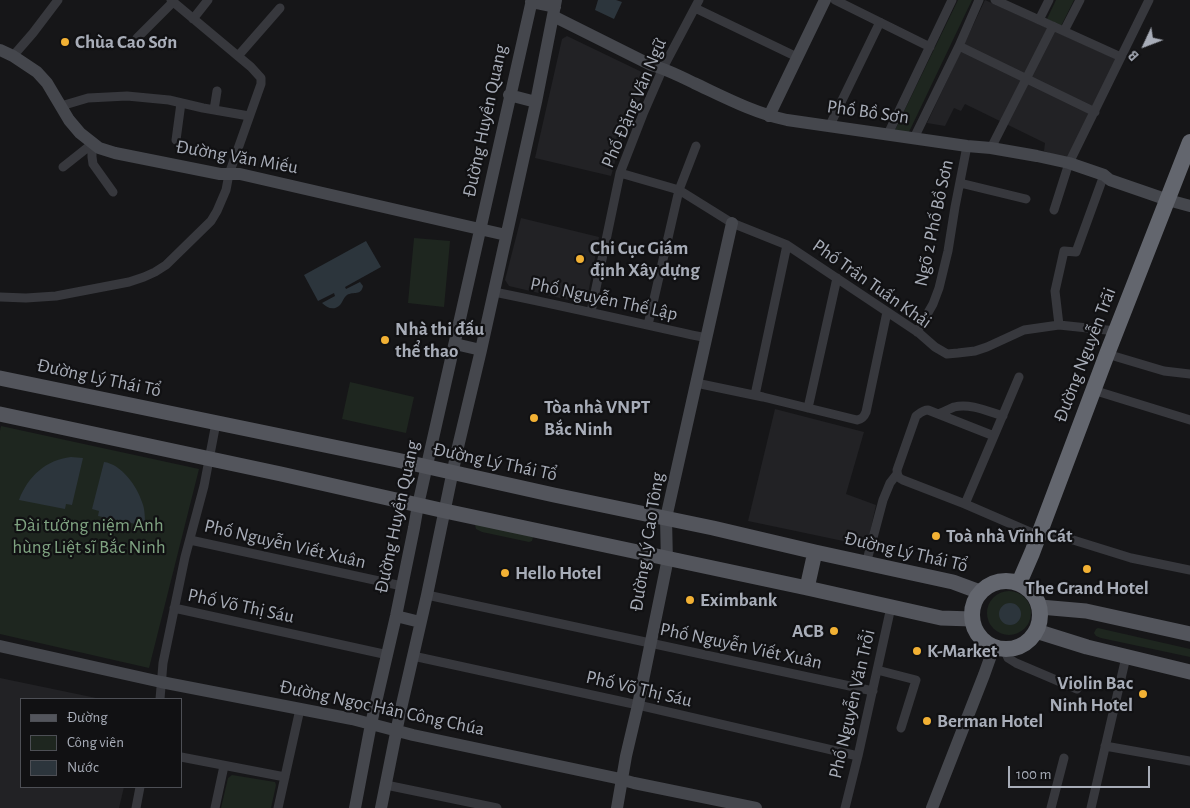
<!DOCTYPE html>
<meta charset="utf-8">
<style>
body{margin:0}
#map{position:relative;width:1190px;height:808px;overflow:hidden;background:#161618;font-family:"Alegreya Sans",sans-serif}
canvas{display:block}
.legend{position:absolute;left:20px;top:698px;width:162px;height:90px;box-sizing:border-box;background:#111113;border:1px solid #4d4f55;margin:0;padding:6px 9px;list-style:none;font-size:15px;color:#a8adb8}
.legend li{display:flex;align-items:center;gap:10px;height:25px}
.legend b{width:25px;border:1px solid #4d4f55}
.north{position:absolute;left:1120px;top:20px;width:50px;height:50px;-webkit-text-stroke:4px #111113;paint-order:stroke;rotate:227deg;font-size:14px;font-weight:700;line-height:20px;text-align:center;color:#a8adb8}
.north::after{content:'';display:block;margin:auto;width:18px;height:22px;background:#a8adb8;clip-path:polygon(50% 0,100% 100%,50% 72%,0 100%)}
.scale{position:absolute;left:1008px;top:766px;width:142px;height:22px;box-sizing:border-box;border:2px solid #a8adb8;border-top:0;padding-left:6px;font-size:15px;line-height:18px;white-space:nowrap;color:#a8adb8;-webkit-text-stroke:4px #111113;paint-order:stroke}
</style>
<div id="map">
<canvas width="1190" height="808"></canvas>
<ul class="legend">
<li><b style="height:6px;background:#53555c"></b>Đường</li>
<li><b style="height:14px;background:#1e261f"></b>Công viên</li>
<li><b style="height:14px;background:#2c353c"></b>Nước</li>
</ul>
<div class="north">B</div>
<div class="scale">100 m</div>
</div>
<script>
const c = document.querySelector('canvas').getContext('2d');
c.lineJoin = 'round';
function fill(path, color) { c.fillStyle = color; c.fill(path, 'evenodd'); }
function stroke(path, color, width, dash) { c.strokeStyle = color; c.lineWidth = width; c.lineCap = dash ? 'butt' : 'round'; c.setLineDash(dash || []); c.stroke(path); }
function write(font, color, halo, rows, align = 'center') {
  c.font = font + ' "Alegreya Sans",sans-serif'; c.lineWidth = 4.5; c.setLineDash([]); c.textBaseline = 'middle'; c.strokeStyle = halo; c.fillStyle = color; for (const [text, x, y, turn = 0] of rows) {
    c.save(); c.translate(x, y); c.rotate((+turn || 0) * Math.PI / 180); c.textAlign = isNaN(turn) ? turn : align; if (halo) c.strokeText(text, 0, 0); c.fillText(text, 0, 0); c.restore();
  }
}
fill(new Path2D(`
 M985 0 1116 59 1067 160 1044 151 1045 143 965 104 961 111 954 108 945 126 927 123Z
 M567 36 648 75 649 79 620 144 611 176 535 158 562 39Z
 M521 218 599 237 587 299 581 303 509 286 505 280Z
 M775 409 864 432 846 494 876 505 867 546 748 521Z
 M0 678 101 699H21V787H124L119 808H0Z`), '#222225');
fill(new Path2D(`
 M958 0H972L908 134 895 130Z
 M1056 0H1074L1061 26 1047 19Z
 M414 238 450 241 444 307 408 303Z
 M350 382 414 397 406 433 342 419Z
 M1 426 199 469 149 668 0 634V431Z
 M476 523 533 537 532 541 529 542 482 532 476 529 475 525Z
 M987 613a22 22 0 1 1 44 0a22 22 0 1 1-44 0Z
 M1098 628 1190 649V657L1101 638 1096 636 1094 633 1096 629Z
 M232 775 275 782 276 785 271 808H221L228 778Z`), '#1e261f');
fill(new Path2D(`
 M598 0H616L622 2 614 19 595 10Z
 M366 241 381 267 345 287 346 289 360 282 363 286C361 296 354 291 347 295 343 298 343 302 340 305 334 311 327 308 322 303L335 296 334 293 318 301 304 275Z
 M71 457 83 458 72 505 66 504 65 509 19 500C28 476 46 460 71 457Z
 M104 462C121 464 137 486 142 502 145 509 145 518 145 526L98 516 99 511 92 509Z
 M999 614a11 11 0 1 1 22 0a11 11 0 1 1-22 0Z`), '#2c353c');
stroke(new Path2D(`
 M835 0 930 47
 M995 0 1121 57
 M695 8 797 57
 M193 19 208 0
 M1039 20 1049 0
 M1064 31 1080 0
 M137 38 173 2
 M959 46 1095 112
 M13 56 33 33 58 0
 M238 56 280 8
 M61 106 88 98 127 96 169 100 203 108 249 116
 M214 110 217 91
 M830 125 880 22
 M888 134 952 0
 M914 138 959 46 979 0
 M176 140 181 103
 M92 144V157L93 164 113 192
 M991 148 1053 26
 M63 167 92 144
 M620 173 679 190 732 223 787 245 919 333 935 347 947 354 958 353 975 351 987 347 1024 330 1059 325 1116 331
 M960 183 1026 199
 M1054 210 1069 163 1149 0
 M494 292C565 306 636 323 706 338
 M0 297 26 298 56 296 129 282 144 277 155 272 166 265 211 221 217 211 226 190 229 174 261 84V78L251 67 171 0
 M591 312 620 173 643 114 663 68 699 0
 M648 325 679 190 696 146
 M1059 325 1055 291 1064 251 1076 252 1104 175
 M917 332 933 304 939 288 948 251 955 207 967 146
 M1107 354 1164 371 1190 374
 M1019 377 994 436 928 410C923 410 920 413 916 416L897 470C897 475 898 478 903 480L965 504 1039 536
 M696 383 763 397 857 420C862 419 864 417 866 412L887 312
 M1093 390 1190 420
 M755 395 787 245
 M808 408 837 278
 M938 414C944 412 949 409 954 407 970 403 987 411 1003 416
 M965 504 994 436
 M1041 530 1131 558 1190 570
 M190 540 402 586
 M866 564 883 500 890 483 897 474
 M427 595 873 691
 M174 608 388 655
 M1004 649 1008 658 1016 663 1077 689
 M413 656 638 705 858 756
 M877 670 916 680 901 728
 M160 699 163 663 185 557 204 486 216 423
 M1105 746 1190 761
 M181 757 285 777
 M386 785 497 808
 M136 808 140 787
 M215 808 224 766
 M278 808 300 709
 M845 808 858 756 891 607
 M1051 808 1064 758
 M1091 808 1126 657`), '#37383d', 9);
stroke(new Path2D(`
 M531 2 555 7
 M553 16 651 65C666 69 680 76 694 83 724 97 754 113 787 120L967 146 991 148 1037 156 1069 163 1104 175 1110 180 1168 200 1190 206
 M0 50 13 56 37 72 47 83 69 120 80 133 99 148 115 153 220 174H240L462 225 506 235
 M509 95 536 102
 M769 116 825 0
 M455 344 481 350
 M396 616 420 622
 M0 646 161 682 352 719 413 735 616 778 634 783 756 808
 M355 808 371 724 396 616 414 528 418 505 532 0
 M381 808 400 713 427 595 457 451 481 350 536 102 556 0
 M617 808 626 756 638 705 667 563 666 518 732 223
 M932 808 984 675 994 647`), '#45474d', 12);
stroke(new Path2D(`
 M0 378 397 460 554 495 713 528 815 552 953 582 980 592
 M0 414 281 474 445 511 807 588 941 618 972 619
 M807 588 815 552
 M1040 607 1086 611 1190 634
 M1036 631 1087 647 1190 672`), '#53555c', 15);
stroke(new Path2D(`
 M972 615a34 34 0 1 1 68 0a34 34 0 1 1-68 0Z
 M1019 583 1032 553 1107 354 1190 142`), '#63666e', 16);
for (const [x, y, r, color] of [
 [65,42,5,"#f2b134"],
 [580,259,5,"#f2b134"],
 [385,340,5,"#f2b134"],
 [534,418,5,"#f2b134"],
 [936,536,5,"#f2b134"],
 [1087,569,5,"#f2b134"],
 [505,573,5,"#f2b134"],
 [690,600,5,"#f2b134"],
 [834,631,5,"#f2b134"],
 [917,651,5,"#f2b134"],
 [1143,694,5,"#f2b134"],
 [927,721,5,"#f2b134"]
]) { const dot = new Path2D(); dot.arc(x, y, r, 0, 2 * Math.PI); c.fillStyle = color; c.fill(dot); stroke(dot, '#111113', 2); }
write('bold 19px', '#a8adb8', '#111113', [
 ["Chùa Cao Sơn",75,42],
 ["Chi Cục Giám",590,248],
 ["định Xây dựng",590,270],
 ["Nhà thi đấu",395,329],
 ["thể thao",395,351],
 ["Tòa nhà VNPT",544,407],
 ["Bắc Ninh",544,429],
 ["Toà nhà Vĩnh Cát",946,536],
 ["Hello Hotel",515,573],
 ["The Grand Hotel",1087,588,"center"],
 ["Eximbank",700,600],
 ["ACB",824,631,"right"],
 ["K-Market",927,651],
 ["Violin Bac",1133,683,"right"],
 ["Ninh Hotel",1133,705,"right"],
 ["Berman Hotel",937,721]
], 'left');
write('19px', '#a8adb8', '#111113', [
 ["Phố Đặng Văn Ngữ",634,103,-67],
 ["Phố Bồ Sơn",868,112,8],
 ["Đường Huyền Quang",485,121,-78],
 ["Đường Văn Miếu",237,157,10],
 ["Ngõ 2 Phố Bồ Sơn",934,223,-78],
 ["Phố Trần Tuấn Khải",872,284,35],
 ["Phố Nguyễn Thế Lập",604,299,12],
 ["Đường Nguyễn Trãi",1085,355,-69],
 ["Đường Lý Thái Tổ",99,378,12],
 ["Đường Lý Thái Tổ",495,462,12],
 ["Đường Huyền Quang",397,517,-78],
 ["Đường Lý Cao Tông",647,542,-81],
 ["Phố Nguyễn Viết Xuân",285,544,13],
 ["Đường Lý Thái Tổ",906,552,13],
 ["Phố Võ Thị Sáu",241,606,12],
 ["Phố Nguyễn Viết Xuân",741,646,12],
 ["Phố Võ Thị Sáu",639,689,13],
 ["Phố Nguyễn Văn Trỗi",852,704,-77],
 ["Đường Ngọc Hân Công Chúa",382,708,12]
]);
write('19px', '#7fa381', '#111113', [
 ["Đài tưởng niệm Anh",89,525],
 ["hùng Liệt sĩ Bắc Ninh",89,547]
]);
</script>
